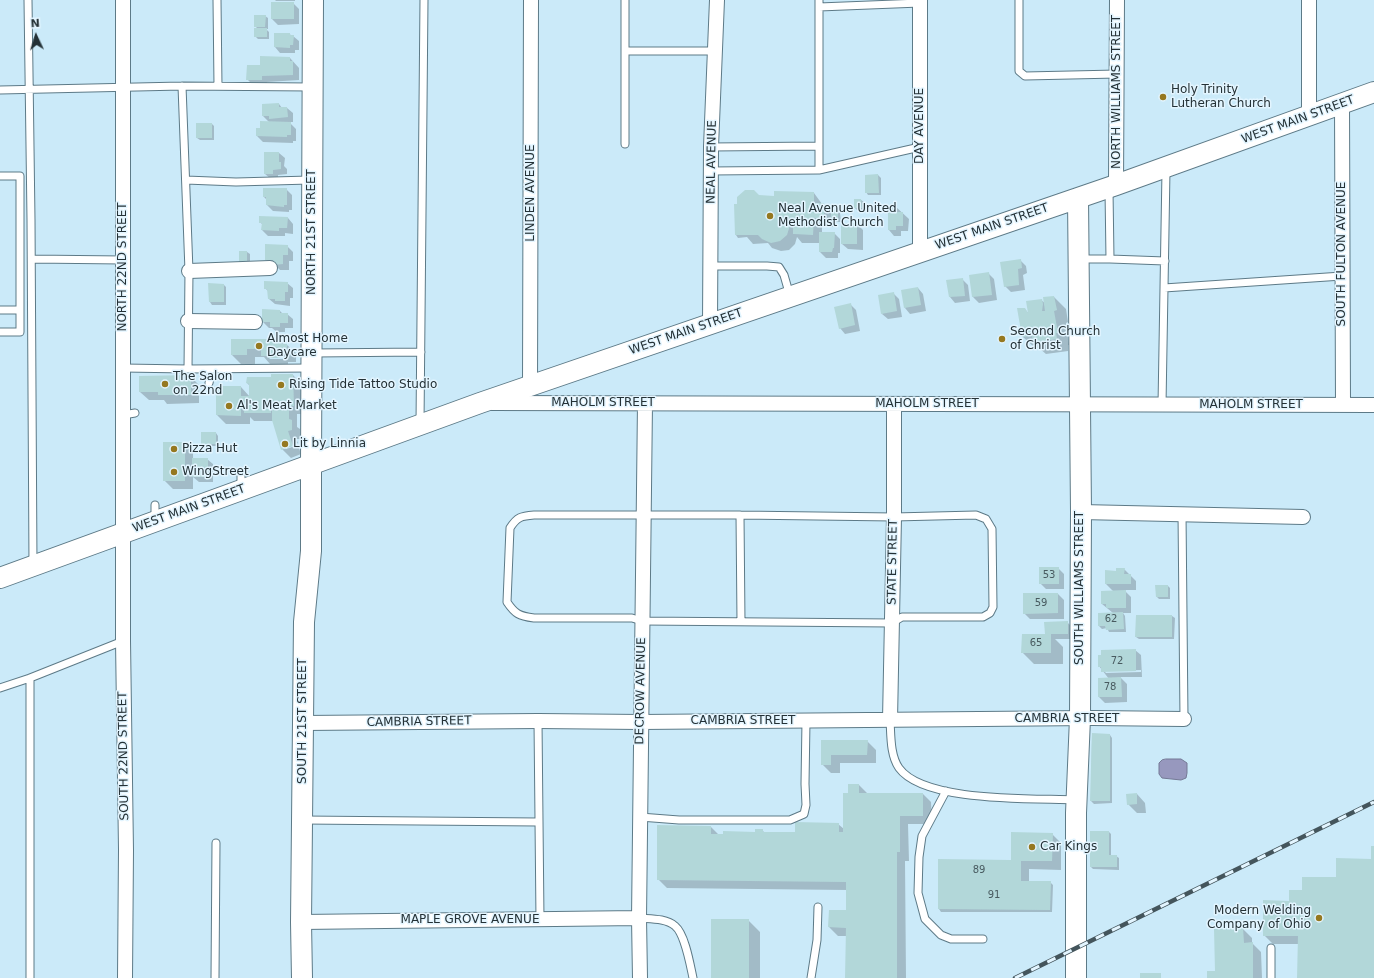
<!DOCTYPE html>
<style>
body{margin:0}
#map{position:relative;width:1374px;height:978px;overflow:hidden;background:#cbeaf9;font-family:"DejaVu Sans",sans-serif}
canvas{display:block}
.north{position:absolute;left:16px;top:16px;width:40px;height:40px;-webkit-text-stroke:3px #e3f5ff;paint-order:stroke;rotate:356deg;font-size:11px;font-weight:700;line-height:16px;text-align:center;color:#243136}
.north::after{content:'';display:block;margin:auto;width:14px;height:18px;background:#243136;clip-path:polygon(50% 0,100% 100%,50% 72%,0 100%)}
</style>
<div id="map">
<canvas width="1374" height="978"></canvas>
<div class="north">N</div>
</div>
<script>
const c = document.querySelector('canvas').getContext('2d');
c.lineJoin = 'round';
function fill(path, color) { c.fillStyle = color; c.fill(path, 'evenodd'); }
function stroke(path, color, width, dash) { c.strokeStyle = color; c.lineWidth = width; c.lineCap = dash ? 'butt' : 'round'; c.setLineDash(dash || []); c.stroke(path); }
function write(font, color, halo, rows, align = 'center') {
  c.font = font + ' "DejaVu Sans",sans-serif'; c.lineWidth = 3; c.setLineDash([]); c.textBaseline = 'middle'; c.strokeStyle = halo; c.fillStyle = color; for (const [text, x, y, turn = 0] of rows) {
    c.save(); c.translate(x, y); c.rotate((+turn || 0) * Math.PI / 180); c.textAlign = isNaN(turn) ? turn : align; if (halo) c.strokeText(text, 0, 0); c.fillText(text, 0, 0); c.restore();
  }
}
const water = new Path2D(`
 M1166 759H1181L1187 763V773L1186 778 1181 780 1162 778 1159 774V763L1162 760Z`);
fill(water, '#9798be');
stroke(water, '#747995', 1);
fill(new Path2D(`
 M275 0H295V1H276Z
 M293 3 299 9V24L278 25 272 19Z
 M265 16 268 18V29H266L269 32V39H258L255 36 258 29 255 26Z
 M289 34 293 36 299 41V50H295V53H280L275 47Z
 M290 58 299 68V80L267 82V85H253L247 79 261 66Z
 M279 104 282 108H287L293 113V122H289L296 129V141H293V143L263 142 257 136 261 129 270 123 263 116Z
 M212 124 214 126V140H200L197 138Z
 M279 153 285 158 284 166 287 169V174L278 175V179H271L265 174Z
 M878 175 881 178V195H868L866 192Z
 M286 189 292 195V210H289V212L273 211 267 205V200L264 197Z
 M814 193 822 204H824L831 211H838L840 213 841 222H835L833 220V227H822V233H834L840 239V253H838V258H826L820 252V243H802L797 237 795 244 789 250 781 251 772 248 768 243 753 244 747 237 738 238 736 235 759 196 775 197Z
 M855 200H861L864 202V211H858L855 208Z
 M896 207 909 219 908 231H901V236H894L889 230Z
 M288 218 293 224V234L285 233V236H268L262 230 263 225 260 222Z
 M857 224 863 230V250L848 249 842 244Z
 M266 245 287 246 293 252V261H289V270H280L276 266H272L266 260Z
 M247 252 250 254V266H243Z
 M1020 260 1026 266 1027 273 1023 275 1025 290 1011 292 1005 286Z
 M988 273 994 279 997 300 979 303 973 297 971 276Z
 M962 279 968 285 970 301 955 303 950 297 947 281Z
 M287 283 293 288V298H290V306L275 304 269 299 268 291 265 288Z
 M209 284 224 285 226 287V305H212L210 302Z
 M918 288 923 294 926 311 910 314 905 308Z
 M893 293 899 299 902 317 888 319 882 314Z
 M1054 297 1066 309 1068 322 1066 323 1069 345H1068V351L1046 354 1039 348H1035L1023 337 1025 309 1029 314 1041 300 1045 303Z
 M850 304 856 310 860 331 845 334 840 328Z
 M280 311 283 314H287L293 319V328H285V332H277L272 328H269L263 322Z
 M232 340H279L284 344 287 345 296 353V362H288V366H278L276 364H270L264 357H255V364H241L232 355ZM268 357H285V359H270Z
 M293 375 301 384 302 414H297V427L300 429V439H296L298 443 286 447V449L298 445 301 454 291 458 282 449 274 421H254L250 417V424H226L217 415 241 387 250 397V386L247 383Z
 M190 376 199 385V403L167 404 164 400H149L140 392Z
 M216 433 218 436V446H205L202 444Z
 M185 443 193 452V459H207L213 464V482H199L193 477V489H173L164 480Z
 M1058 568 1064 574V589H1046L1040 583Z
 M1124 569 1136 581V590H1124L1131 597V613H1123L1125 616 1126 632H1109L1107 628 1102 629 1099 626 1113 613 1102 604 1113 591 1106 584 1117 572Z
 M1168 586 1170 588V599H1159L1157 597Z
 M1058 594 1064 600V619H1030L1024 613Z
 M1172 616 1175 618 1174 639H1139L1136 637Z
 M1067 622 1073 628V639H1055L1063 647V664H1034L1022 652 1046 635Z
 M1135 650 1141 655 1142 677H1120L1127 684V702L1105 703 1099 697 1109 679 1099 666ZM1141 670V672L1106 673 1104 671Z
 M1092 734 1110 735 1112 738V803L1094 804 1091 801Z
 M822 741H867L876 750V763H840V773H831L822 764Z
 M859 785 868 794H923L931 802 932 824H908L909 861H905L906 978H846L847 936H838L829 927 847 911V890L667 888 658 879 710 826 719 835 756 833 762 830 765 833H796L838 824 844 829 849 794Z
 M1137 794 1145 803 1146 813H1137L1128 804Z
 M1109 832 1111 834V856H1116L1119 858V870L1093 869 1091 867Z
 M1052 834 1061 843V870L1029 869V882H1050L1053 885 1052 912H941L939 909Z
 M1374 847V978H1298V944H1273L1264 935 1290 902 1303 891 1337 878 1372 860Z
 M748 920 760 932V978H712Z
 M1243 929 1252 938V943L1261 952 1262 978H1208L1216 972Z`), '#0003');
fill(new Path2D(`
 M271 2H294V19H271Z
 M254 15H266L265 27H254Z
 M254 28H267V37H254Z
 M274 33H290V35H294L293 45H290V48L274 47Z
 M260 56 290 57V61H293V75L262 76V80H246L247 65H260Z
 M279 103V107H287L288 117 269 119V116H262V104Z
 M260 121 291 122V135H287V137L256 136V128H260Z
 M196 123H212V138H196Z
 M264 152H279V162H281V169L273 170V174H264Z
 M878 174 879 193H865V175Z
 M263 188H287V205H284V207L266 205V197H263Z
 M745 190H754L759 195 774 196V191L814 192V203H824V219L814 218 813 235 795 234H793V218H787L790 225 787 235 780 241 771 243 762 239 758 235H735L734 204H737V197Z
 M854 199H861L862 208H854Z
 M888 206H897V212H903V226H896V230H888Z
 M831 210H838V220H831Z
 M259 216 288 217 287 228H279V231L261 230 262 223H259Z
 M841 223H857V244H841Z
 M819 232H835L834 248H833L832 252H819Z
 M265 244 288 245V255H283V264L273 265V260H265Z
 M239 251H247V264H239Z
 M1021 259 1022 268 1018 269 1019 285 1004 287 1000 262Z
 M989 272 992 295 972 297 969 275Z
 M963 278 965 296 949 297 946 280Z
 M264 281 288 282V292H285V301H275V299H268L267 289H264Z
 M208 283 224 284V302H209Z
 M918 287 921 305 904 308 901 290Z
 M894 292 897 311 881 314 878 295Z
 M1054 296 1057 310 1054 311 1058 333H1056L1057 339 1033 343 1032 336 1022 337 1017 308H1025L1028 313 1026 301 1042 299 1043 304 1042 311H1045L1043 297Z
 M851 303 855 325 839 329 834 307Z
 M262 309 280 310V313H288V323H280V327H270V322H262Z
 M231 339H279V343L287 344V353L280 354V358H268V356H261V349H247V355H231Z
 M271 374H293L294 406H289V419L292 420V430L288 431 293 446 281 450 272 420V406H271V413H244V400H241V416L216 415V386H241V396H249V384L246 383 247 377H271Z
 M191 375V395H158V392H139V376Z
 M201 432H216V444H201Z
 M163 442H185V481H163Z
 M192 458H208V477H192Z
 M1039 567H1059V584H1039Z
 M1116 568H1125L1124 574H1131V584H1105V570L1116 571Z
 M1155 585H1168V597H1156Z
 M1126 590V608H1106V604H1101V591Z
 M1023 593H1058V613L1023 614Z
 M1123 612 1124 629 1106 630 1105 626H1098V613Z
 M1136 615H1172V637H1135Z
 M1068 621V634H1051V653H1021L1022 634H1045L1044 622Z
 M1136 649V671L1101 672V667H1098V655H1101V650Z
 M1121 677 1122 697H1098V678Z
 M1092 733 1110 734V801H1090Z
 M821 740H868L867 755H831V765H821Z
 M848 784H859V793H923V816H900V852H897V978H845L846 928 828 927 829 910H846V882L657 880V825L711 826V834H723V831L755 832V829H763V832H795V822L839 823V832H843V793H848Z
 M1137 793V804L1127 805 1126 794Z
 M1090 831H1109V855H1117V867H1090Z
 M1011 832 1053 833 1052 861H1021V881H1051L1050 910 938 909V859L1011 860Z
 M1371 846H1374V978H1297L1298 936H1263V900L1289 901V890H1302V877H1336V858L1371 859Z
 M711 919H749V978H711Z
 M1243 928 1244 943 1253 942V978H1207V971H1215L1214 929Z
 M1140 973H1161V978H1140Z`), '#b2d7d9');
const lane = new Path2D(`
 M28 0 31 219 33 564
 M217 0 218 86
 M625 0V144
 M1019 0V71L1025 76 1117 74
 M819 7 920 3
 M625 51H715
 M182 86 189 271 188 369 310 368
 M0 90 182 86 311 87
 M711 147 819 146
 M819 170V0
 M711 171 819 170 920 147
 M0 176H20V310H0
 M186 180 236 182 310 180
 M1109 190 1110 259 1165 261
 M32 259 123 260
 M1080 259H1110
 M711 266H767L779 267 784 275 790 296
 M1164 288 1166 170
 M0 332H20V310
 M314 353 421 352
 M123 368 188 369
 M209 383 212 369
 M1162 405 1164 288 1342 276
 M123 415 135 413
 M420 424 424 0
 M241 474V488
 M155 505V519
 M1182 513 1184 719
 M534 515H740L894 517 976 515 986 519 992 529 993 607 990 613 983 617H902L892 623 642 621 632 618H534C519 616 515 614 507 602L510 528C517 517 521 516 534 515Z
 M740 515 741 622
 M30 678V978
 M0 688 30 678 123 641
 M890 720C891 735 890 755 899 768 924 803 1035 798 1076 800
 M538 721 540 920
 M946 791 922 836 919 857 918 893 925 919 941 935 951 939H983
 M640 817 679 820H790L804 814 806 805 805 784 806 721
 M302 820 538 822
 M639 918C650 919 666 918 675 926 685 934 690 964 693 978
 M215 978 216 843
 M811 978 817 940 818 907
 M1271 978V948`);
const street = new Path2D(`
 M123 0V641L126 850 125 978
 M920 0V252
 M1342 104 1343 405
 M1309 116V0
 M1116 185 1117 0
 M189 271 270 268
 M188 321 255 322
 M710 324 711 147 717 0
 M530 386 531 0
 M492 403 1374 405
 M1081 512 1303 517
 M890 720 894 517V404
 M303 723 538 721 641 722 1092 718 1184 719
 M301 922 639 918
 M640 978 639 918 645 403`);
const secondary = new Path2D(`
 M0 578 480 403 1116 185 1374 92
 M302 978 301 922 304 622 311 551V465L313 0
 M1076 978V813L1080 718 1081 512 1078 198`);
stroke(lane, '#5d7a87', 9);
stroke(street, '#5d7a87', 16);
stroke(secondary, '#5d7a87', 22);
stroke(lane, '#fff', 7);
stroke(street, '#fff', 14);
stroke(secondary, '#fff', 20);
const rail = new Path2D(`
 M1015 978 1374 802`);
stroke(rail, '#44555c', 4.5);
stroke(rail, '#e3f5ff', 3, [9]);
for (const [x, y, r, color] of [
 [1163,97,4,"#957820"],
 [770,216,4,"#957820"],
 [1002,339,4,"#957820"],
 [259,346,4,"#957820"],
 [165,384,4,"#957820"],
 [281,385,4,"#957820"],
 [229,406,4,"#957820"],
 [285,444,4,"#957820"],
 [174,449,4,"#957820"],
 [174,472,4,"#957820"],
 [1032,847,4,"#957820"],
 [1319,918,4,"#957820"]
]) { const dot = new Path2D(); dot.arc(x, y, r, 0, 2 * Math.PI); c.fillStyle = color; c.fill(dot); stroke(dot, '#e3f5ff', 1.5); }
write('10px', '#485a5f', null, [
 ["53",1049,575],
 ["59",1041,603],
 ["62",1111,619],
 ["65",1036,643],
 ["72",1117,661],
 ["78",1110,687],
 ["89",979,870],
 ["91",994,895]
]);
write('12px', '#243136', '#e3f5ff', [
 ["Holy Trinity",1171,90],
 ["Lutheran Church",1171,104],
 ["Neal Avenue United",778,209],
 ["Methodist Church",778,223],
 ["Second Church",1010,332],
 ["of Christ",1010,346],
 ["Almost Home",267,339],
 ["Daycare",267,353],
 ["The Salon",173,377],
 ["on 22nd",173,391],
 ["Rising Tide Tattoo Studio",289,385],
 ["Al's Meat Market",237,406],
 ["Lit by Linnia",293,444],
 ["Pizza Hut",182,449],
 ["WingStreet",182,472],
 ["Car Kings",1040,847],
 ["Modern Welding",1311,911,"right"],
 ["Company of Ohio",1311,925,"right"]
], 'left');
write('12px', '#243136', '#e3f5ff', [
 ["NORTH WILLIAMS STREET",1117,92,-90],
 ["WEST MAIN STREET",1298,120,-20],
 ["DAY AVENUE",920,126,-90],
 ["NEAL AVENUE",712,162,-89],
 ["LINDEN AVENUE",531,193,-90],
 ["WEST MAIN STREET",992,227,-19],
 ["NORTH 21ST STREET",312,232,-90],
 ["SOUTH FULTON AVENUE",1342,254,-90],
 ["NORTH 22ND STREET",123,267,-90],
 ["WEST MAIN STREET",686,332,-19],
 ["MAHOLM STREET",603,403],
 ["MAHOLM STREET",927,404],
 ["MAHOLM STREET",1251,405],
 ["WEST MAIN STREET",189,509,-20],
 ["STATE STREET",893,562,-89],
 ["SOUTH WILLIAMS STREET",1080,588,-90],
 ["DECROW AVENUE",641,691,-89],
 ["CAMBRIA STREET",1067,719],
 ["SOUTH 21ST STREET",303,721,-90],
 ["CAMBRIA STREET",743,721],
 ["CAMBRIA STREET",419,722,-1],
 ["SOUTH 22ND STREET",124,756,-91],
 ["MAPLE GROVE AVENUE",470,920]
]);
</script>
